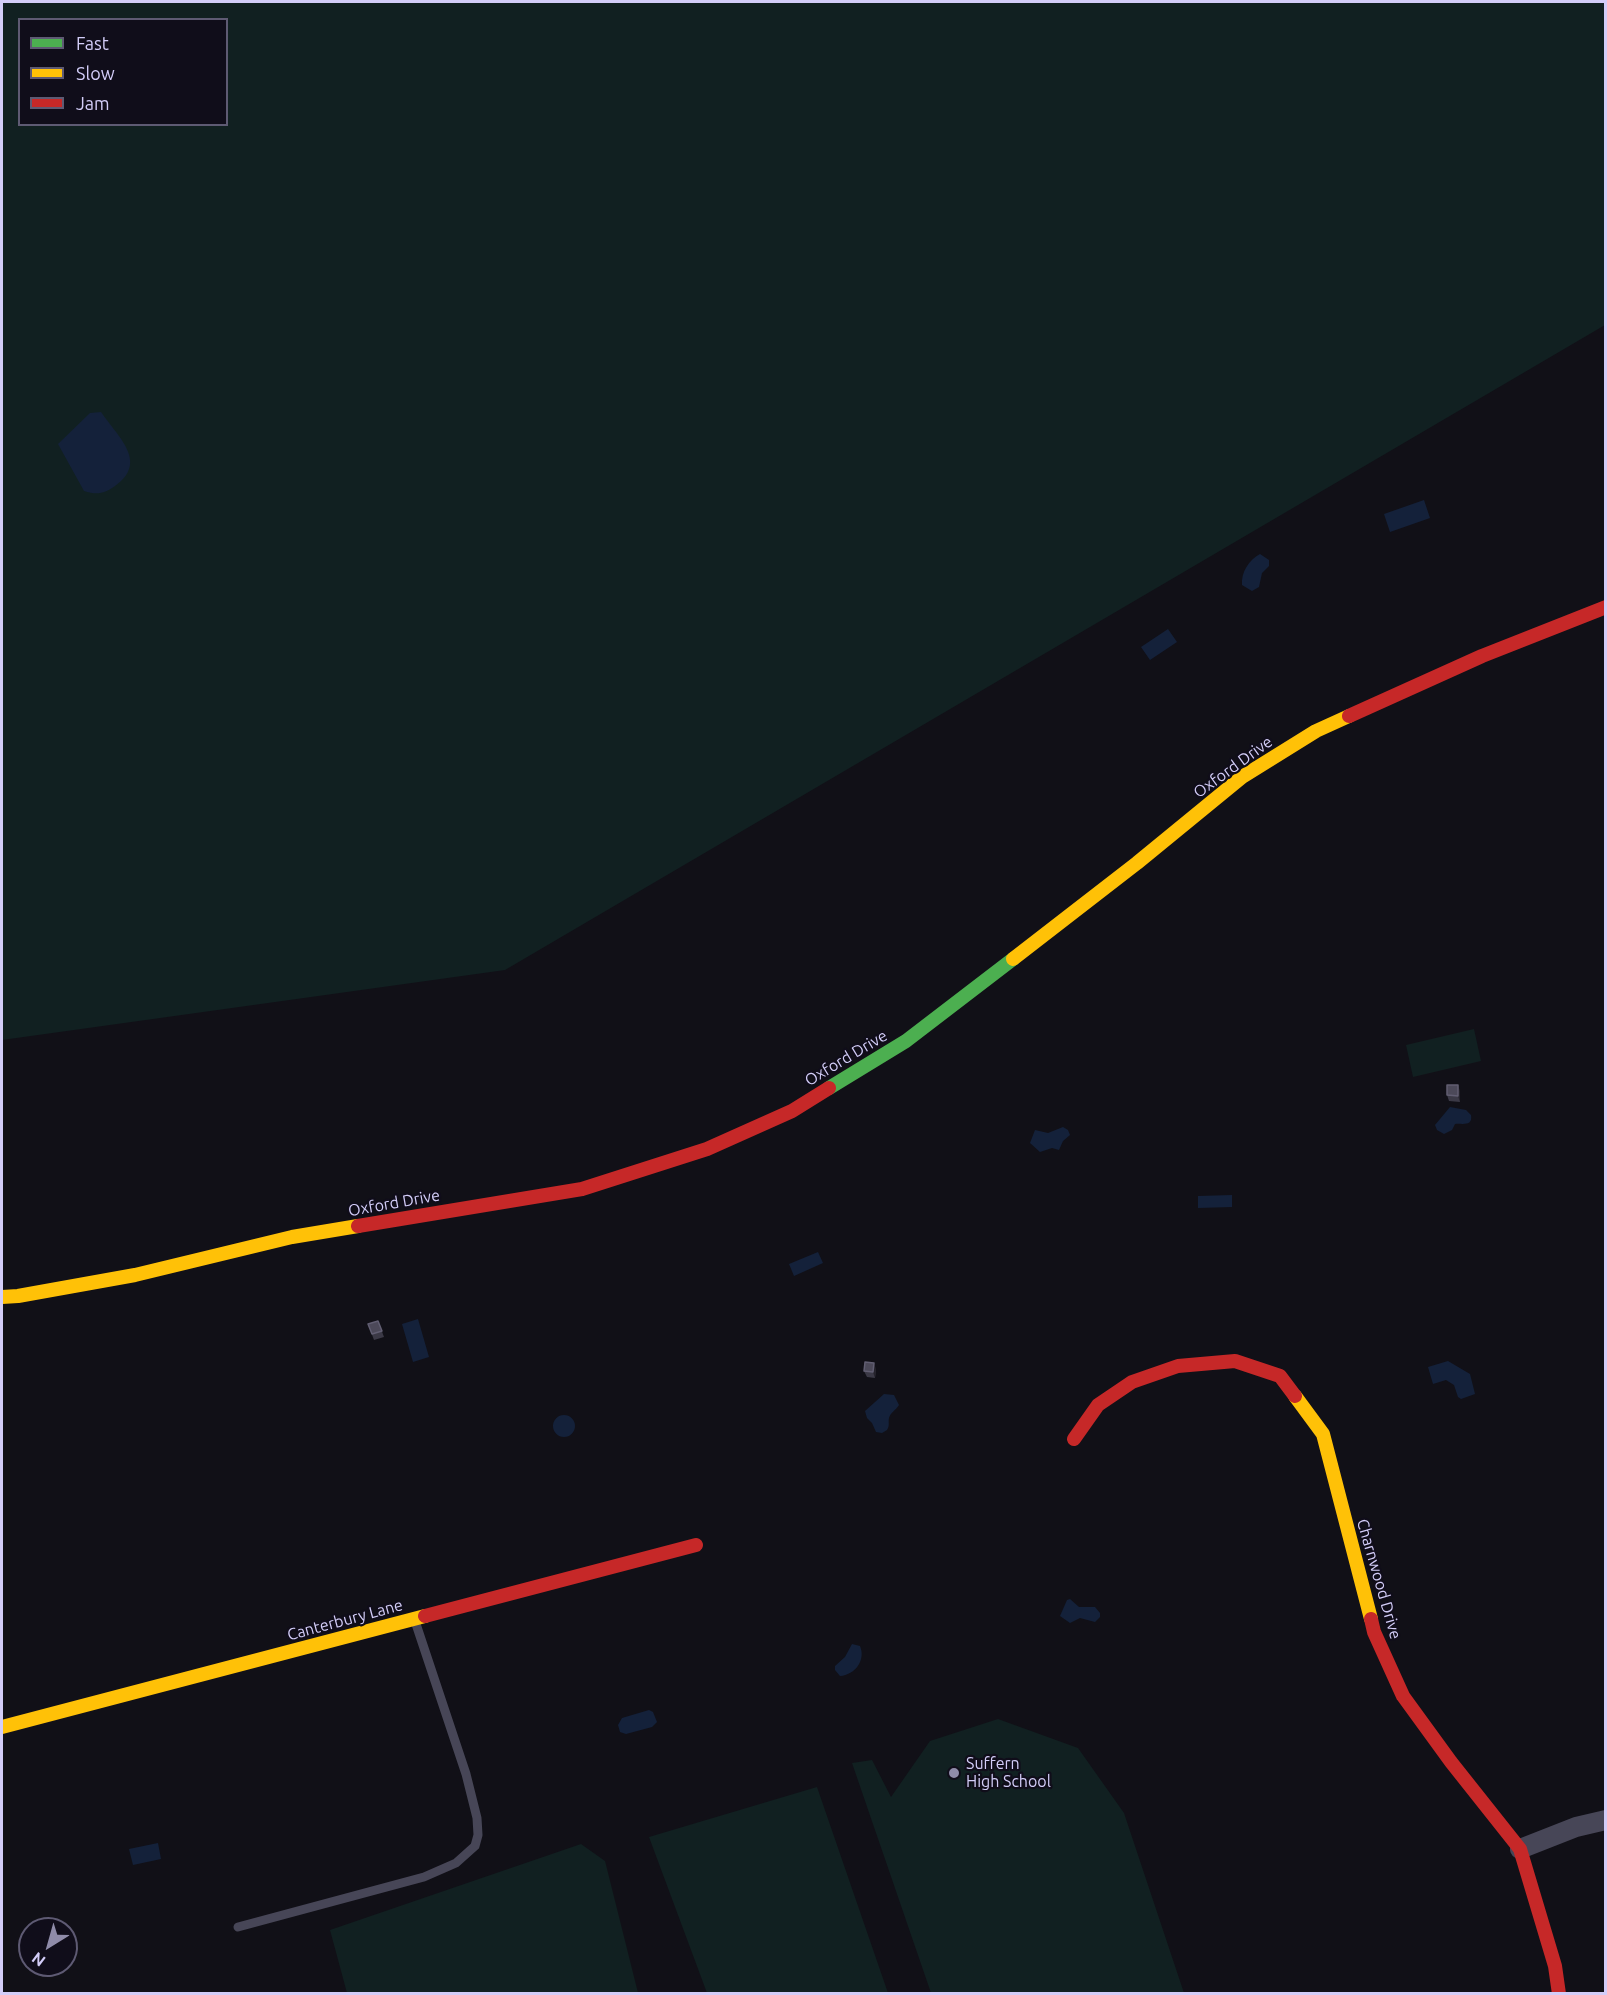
<!DOCTYPE html>
<style>
body{margin:0}
#map{position:relative;width:1607px;height:1995px;overflow:hidden;background:#111017;font-family:Ubuntu,sans-serif}
canvas{display:block}
.frame{position:absolute;inset:0;border:3px solid #d3cdf8;pointer-events:none}
.legend{position:absolute;left:18px;top:18px;width:210px;height:108px;box-sizing:border-box;background:#100d1a;border:2px solid #5e5a73;margin:0;padding:8px 10px;list-style:none;font-size:18px;color:#d3cdf8}
.legend li{display:flex;align-items:center;gap:12px;height:30px}
.legend b{width:30px;border:2px solid #5e5a73}
.north{position:absolute;left:18px;top:1917px;width:60px;height:60px;box-sizing:border-box;background:#100d1a;border:2px solid #5e5a73;border-radius:50%;rotate:217deg;font-size:16px;font-weight:700;line-height:24px;text-align:center;color:#d3cdf8}
.north::after{content:'';display:block;margin:auto;width:21px;height:27px;background:#8f8ba9;clip-path:polygon(50% 0,100% 100%,50% 72%,0 100%)}
</style>
<div id="map">
<canvas width="1607" height="1995"></canvas>
<div class="frame"></div>
<ul class="legend">
<li><b style="height:8px;background:#4caf50"></b>Fast</li>
<li><b style="height:8px;background:#ffc107"></b>Slow</li>
<li><b style="height:8px;background:#c62828"></b>Jam</li>
</ul>
<div class="north">N</div>
</div>
<script>
const c = document.querySelector('canvas').getContext('2d');
c.lineJoin = 'round';
function fill(path, color) { c.fillStyle = color; c.fill(path, 'evenodd'); }
function stroke(path, color, width, dash) { c.strokeStyle = color; c.lineWidth = width; c.lineCap = dash ? 'butt' : 'round'; c.setLineDash(dash || []); c.stroke(path); }
function write(font, color, halo, rows, align = 'center') {
  c.font = font + ' Ubuntu,sans-serif'; c.lineWidth = 4.5; c.setLineDash([]); c.textBaseline = 'middle'; c.strokeStyle = halo; c.fillStyle = color; for (const [text, x, y, turn = 0] of rows) {
    c.save(); c.translate(x, y); c.rotate((+turn || 0) * Math.PI / 180); c.textAlign = isNaN(turn) ? turn : align; if (halo) c.strokeText(text, 0, 0); c.fillText(text, 0, 0); c.restore();
  }
}
fill(new Path2D(`
 M2 2H1605V325L505 970 2 1040ZM20 20H226V124H20Z
 M1474 1029 1481 1061 1413 1077 1406 1045Z
 M998 1719 1078 1748 1124 1813 1184 1993H931L852 1763 872 1760 891 1797 930 1741Z
 M817 1787 888 1993H707L649 1837Z
 M581 1844 605 1861 638 1993H347L330 1930Z`), '#112021');
fill(new Path2D(`
 M101 412C118 437 149 462 115 486 104 494 97 495 84 491L58 444 90 413Z
 M1424 500 1430 518 1390 532 1384 514Z
 M1260 554 1269 560V566L1262 573 1259 587 1252 591 1242 585C1241 572 1249 560 1260 554Z
 M1168 629 1177 642 1150 660 1141 647Z
 M1450 1107 1466 1110 1471 1115C1473 1127 1462 1123 1455 1124L1452 1130 1444 1134 1437 1130 1435 1125Z
 M1063 1127 1068 1130 1070 1135 1063 1141 1059 1150 1052 1148 1040 1152 1030 1143 1035 1130 1048 1133Z
 M1232 1195V1207L1198 1208V1196Z
 M818 1252 823 1263 794 1276 789 1264Z
 M418 1319 429 1357 413 1362 402 1324Z
 M1448 1361 1470 1374 1475 1394 1461 1399 1458 1397 1454 1385 1446 1380 1433 1384 1428 1367Z
 M884 1394 894 1395 899 1405C896 1410 890 1413 889 1418 888 1423 890 1425 887 1430L882 1433 876 1432 872 1423 867 1418 865 1411Z
 M553 1426a11 11 0 1 1 22 0a11 11 0 1 1-22 0Z
 M1070 1599 1079 1607H1095L1100 1613V1617L1095 1622 1080 1618 1070 1623 1060 1616 1067 1600Z
 M852 1644 860 1646C866 1660 855 1675 840 1676L835 1670V1666L845 1657Z
 M649 1710 653 1712 657 1722 652 1727 626 1734 620 1732 618 1725 622 1718Z
 M158 1843 161 1859 133 1865 129 1849Z`), '#14213a');
stroke(new Path2D(`
 M238 1927 424 1877 456 1863 475 1846 478 1835 477 1818 466 1774 415 1621`), '#474657', 9);
stroke(new Path2D(`
 M1520 1849 1576 1827 1606 1820`), '#474657', 20);
stroke(new Path2D(`
 M829 1088 906 1041 1013 959`), '#4caf50', 14);
stroke(new Path2D(`
 M1013 959 1137 863 1242 777 1316 731 1349 716
 M2 1297 18 1296 135 1275 292 1237 358 1226
 M1295 1396 1323 1434 1371 1619
 M2 1727 425 1616`), '#ffc107', 14);
stroke(new Path2D(`
 M1349 716 1482 656 1606 607
 M358 1226 582 1189 707 1149 792 1111 829 1088
 M1074 1439 1098 1405 1132 1382 1178 1366 1235 1361 1280 1376 1295 1396
 M425 1616 696 1545
 M1371 1619 1374 1632 1403 1696 1451 1762 1520 1849 1555 1966 1559 1994`), '#c62828', 14);
fill(new Path2D(`
 M1460 1091V1102L1449 1101 1447 1095Z
 M378 1321 384 1337 374 1340 368 1324Z
 M876 1369 875 1378 867 1377 864 1371Z`), '#3b3946');
fill(new Path2D(`
 M1458 1085 1460 1091V1102L1458 1096Z
 M874 1363 876 1369 875 1378 873 1372Z`), '#24222b');
const building = new Path2D(`
 M1447 1085H1458V1096L1447 1095Z
 M378 1321 382 1331 372 1334 368 1324Z
 M865 1362 874 1363 873 1372 864 1371Z`);
fill(building, '#4c4959');
stroke(building, '#615e72', 1.5);
for (const [x, y, r, color] of [
 [954,1773,6,"#8f8ba9"]
]) { const dot = new Path2D(); dot.arc(x, y, r, 0, 2 * Math.PI); c.fillStyle = color; c.fill(dot); stroke(dot, '#100d1a', 2); }
write('16px', '#d3cdf8', '#100d1a', [
 ["Oxford Drive",1233,767,-36],
 ["Oxford Drive",846,1058,-31],
 ["Oxford Drive",394,1203,-10],
 ["Charnwood Drive",1379,1579,74],
 ["Canterbury Lane",345,1620,-15]
]);
write('16px', '#d3cdf8', '#100d1a', [
 ["Suffern",966,1764],
 ["High School",966,1782]
], 'left');
</script>
